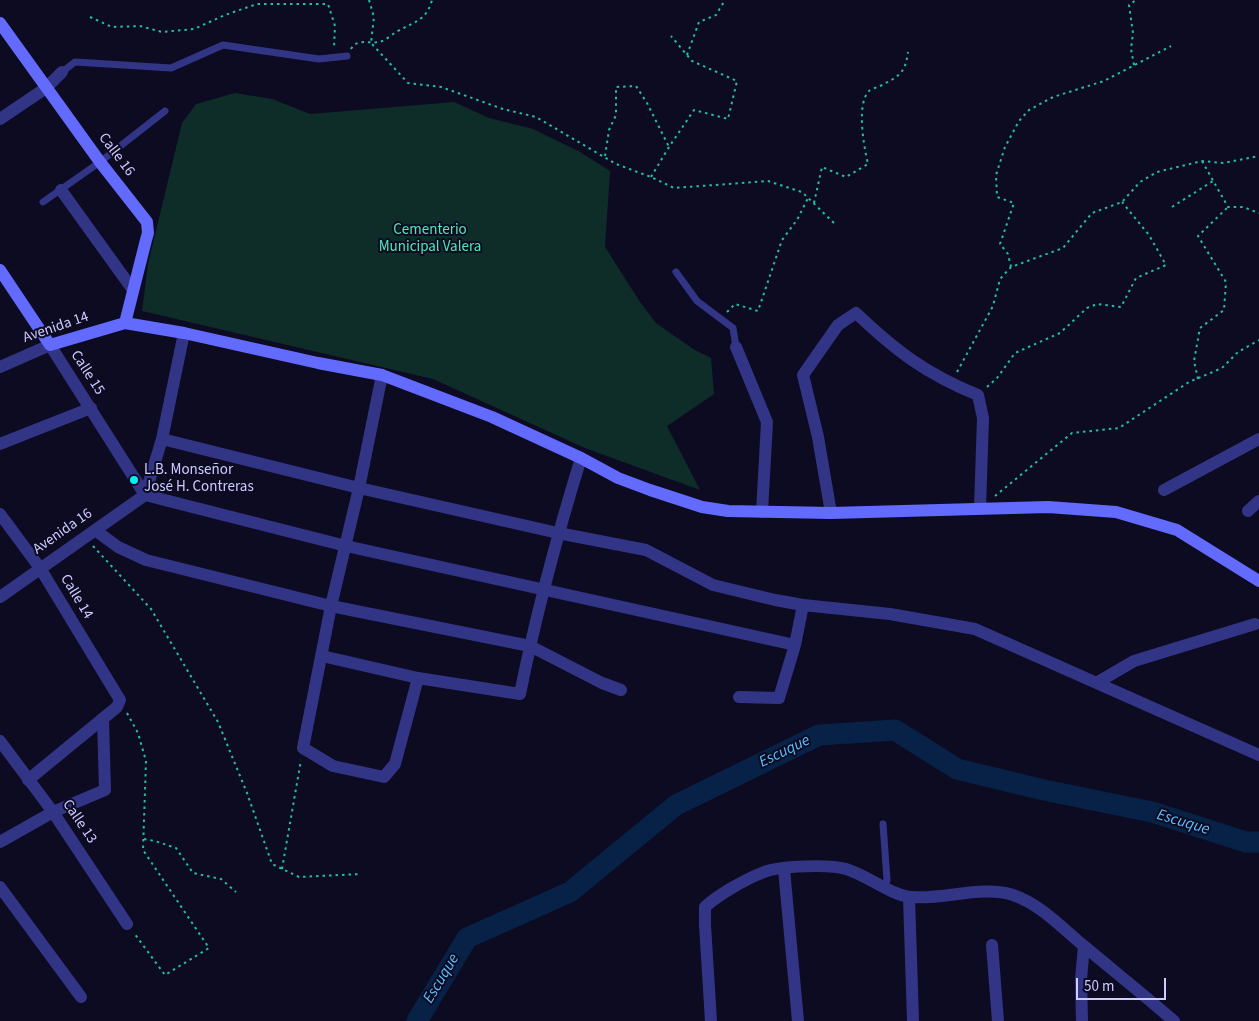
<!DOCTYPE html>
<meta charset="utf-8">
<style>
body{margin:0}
#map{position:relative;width:1259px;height:1021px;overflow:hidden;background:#0d0b22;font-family:"Source Sans 3",sans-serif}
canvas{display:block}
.scale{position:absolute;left:1076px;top:978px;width:90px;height:22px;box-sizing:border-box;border:2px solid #ceccff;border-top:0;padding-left:6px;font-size:15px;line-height:18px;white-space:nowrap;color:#ceccff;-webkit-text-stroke:4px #0d0b22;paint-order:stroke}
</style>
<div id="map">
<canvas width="1259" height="1021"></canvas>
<div class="scale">50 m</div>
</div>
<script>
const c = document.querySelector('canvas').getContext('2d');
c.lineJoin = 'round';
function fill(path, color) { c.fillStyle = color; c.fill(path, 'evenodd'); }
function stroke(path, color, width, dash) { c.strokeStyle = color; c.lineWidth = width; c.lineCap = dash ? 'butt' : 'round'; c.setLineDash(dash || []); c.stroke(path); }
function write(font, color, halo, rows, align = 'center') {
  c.font = font + ' "Source Sans 3",sans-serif'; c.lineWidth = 4; c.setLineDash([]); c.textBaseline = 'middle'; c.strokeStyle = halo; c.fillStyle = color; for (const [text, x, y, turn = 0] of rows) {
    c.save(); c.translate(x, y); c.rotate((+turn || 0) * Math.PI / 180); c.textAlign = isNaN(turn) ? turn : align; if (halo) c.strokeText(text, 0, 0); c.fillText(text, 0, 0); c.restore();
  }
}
fill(new Path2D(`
 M235 93 272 99 310 114 454 102 489 118 533 129 580 152 610 171 605 247 640 302 656 323 693 349 711 358 714 394 667 426 700 490 585 448 433 379 142 311 148 264 182 123 196 104Z`), '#0e2d29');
stroke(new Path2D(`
 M417 1021 467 938 570 892 676 805 819 735 895 730 957 769 1044 790 1152 812 1246 842H1259`), '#072246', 21);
stroke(new Path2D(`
 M369 0 374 17 371 43 408 83 441 87 503 109 536 117 616 164 651 177 674 188 768 181 802 192 835 224
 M90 17 112 27 140 26 162 32 194 29 225 15 257 4H328L335 26 334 47
 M351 49C357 38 369 44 379 42 385 41 391 35 396 32 413 22 426 22 432 0
 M687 55 699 22 716 15 725 0
 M1134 65 1131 49 1133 33 1129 5 1136 0
 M605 156 609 130 616 115V87L636 86 647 103 669 147
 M1202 161 1228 207H1243L1259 213
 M651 177 669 147 694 110 728 119 737 81 692 61 671 36
 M814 203 822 167 846 177 868 164C864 147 856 104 869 91 872 89 877 87 880 86 899 76 905 74 908 52
 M1172 207 1213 181
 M1011 267 1008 254 1000 244 1014 203 997 197 996 175 1005 147 1019 121 1029 110 1053 97 1104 81 1171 46
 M727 312 735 304 758 311 782 240 797 220 808 198
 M957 372 993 306 1000 279 1011 267 1063 248 1092 213 1122 202 1140 182 1157 172 1202 161 1223 163 1259 156
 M1198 379 1194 361 1200 328 1224 310 1226 282 1198 236 1228 207
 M987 387 997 378 1015 353 1060 333 1087 308 1097 304 1121 307 1136 278 1166 265 1149 235 1122 202
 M995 496 1072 433 1119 428 1189 382 1222 368 1238 352 1259 340
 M93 546 151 609 218 722 247 793 272 864 299 877 361 874
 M127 713 138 733 146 761 143 850 209 948 165 975 134 933
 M144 839 155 841 176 848 193 873 221 879 236 892
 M282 869 301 760`), '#22bda8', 2, [2.5, 4]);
stroke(new Path2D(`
 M62 72 75 62 171 68 223 45 319 59 347 56
 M43 202 100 162 165 111
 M676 272 697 301 733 328 736 347
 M883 824 887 880 885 886`), '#323586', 7);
stroke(new Path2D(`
 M0 119 46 88 62 72
 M61 190 133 290
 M736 347 767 422 762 512
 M0 367 50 345 145 495
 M382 375 359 488 331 606 303 748 333 766 384 777 395 764 418 678
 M162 439 359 488 558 533 646 550 713 585 775 600 803 605 890 614 975 629 1259 755
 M0 444 91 408
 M1164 490 1259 439
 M145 495 346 546 795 645
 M145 495 162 439 184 333
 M1248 511 1259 501
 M831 513 818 437 803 375 838 325 856 313C896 351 926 374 978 395L983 418 980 508
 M0 514 40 568 120 700 117 707 28 780
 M95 530 118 547 146 560 331 606 530 646 602 683 621 690
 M0 597 145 495
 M322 656 418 678 520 694C536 614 557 536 581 458
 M1098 682 1134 661 1255 624
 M739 697 779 698 795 645 803 605
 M0 741 53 812 127 924
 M0 842 53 812 105 790 103 719
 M784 869 798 1021
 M0 887 81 997
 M909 897 913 1021
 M992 945 998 1021
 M711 1021 705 925V907C719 894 746 879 764 872 780 866 829 864 846 869 867 875 890 895 911 897 944 900 982 885 1013 895 1040 904 1062 928 1084 946 1114 971 1144 995 1174 1021
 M1082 1021 1081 979 1084 946`), '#323586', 12);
stroke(new Path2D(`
 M0 23 100 162 147 222 148 233 146 240 125 323
 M0 270 50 345 125 323 184 333 318 363 382 375 492 417 581 458 618 478 650 490 702 507 728 511 831 513 1048 507 1116 512 1177 530 1259 581`), '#636bff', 12);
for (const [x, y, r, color] of [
 [134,480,5,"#00f1f7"]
]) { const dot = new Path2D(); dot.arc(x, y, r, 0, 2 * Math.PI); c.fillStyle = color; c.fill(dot); stroke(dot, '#0d0b22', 2); }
write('15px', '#ceccff', '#0d0b22', [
 ["Calle 16",116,155,53],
 ["Avenida 14",56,328,-19],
 ["Calle 15",87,373,57],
 ["Avenida 16",63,532,-35],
 ["Calle 14",76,597,59],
 ["Calle 13",79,822,56]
]);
write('15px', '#4deab7', '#0d0b22', [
 ["Cementerio",430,231],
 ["Municipal Valera",430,248]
]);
write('15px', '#ceccff', '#0d0b22', [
 ["L.B. Monseñor",144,471],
 ["José H. Contreras",144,488]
], 'left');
write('italic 16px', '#5abfff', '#0d0b22', [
 ["Escuque",785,752,-26],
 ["Escuque",1183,823,17],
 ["Escuque",442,979,-59]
]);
</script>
